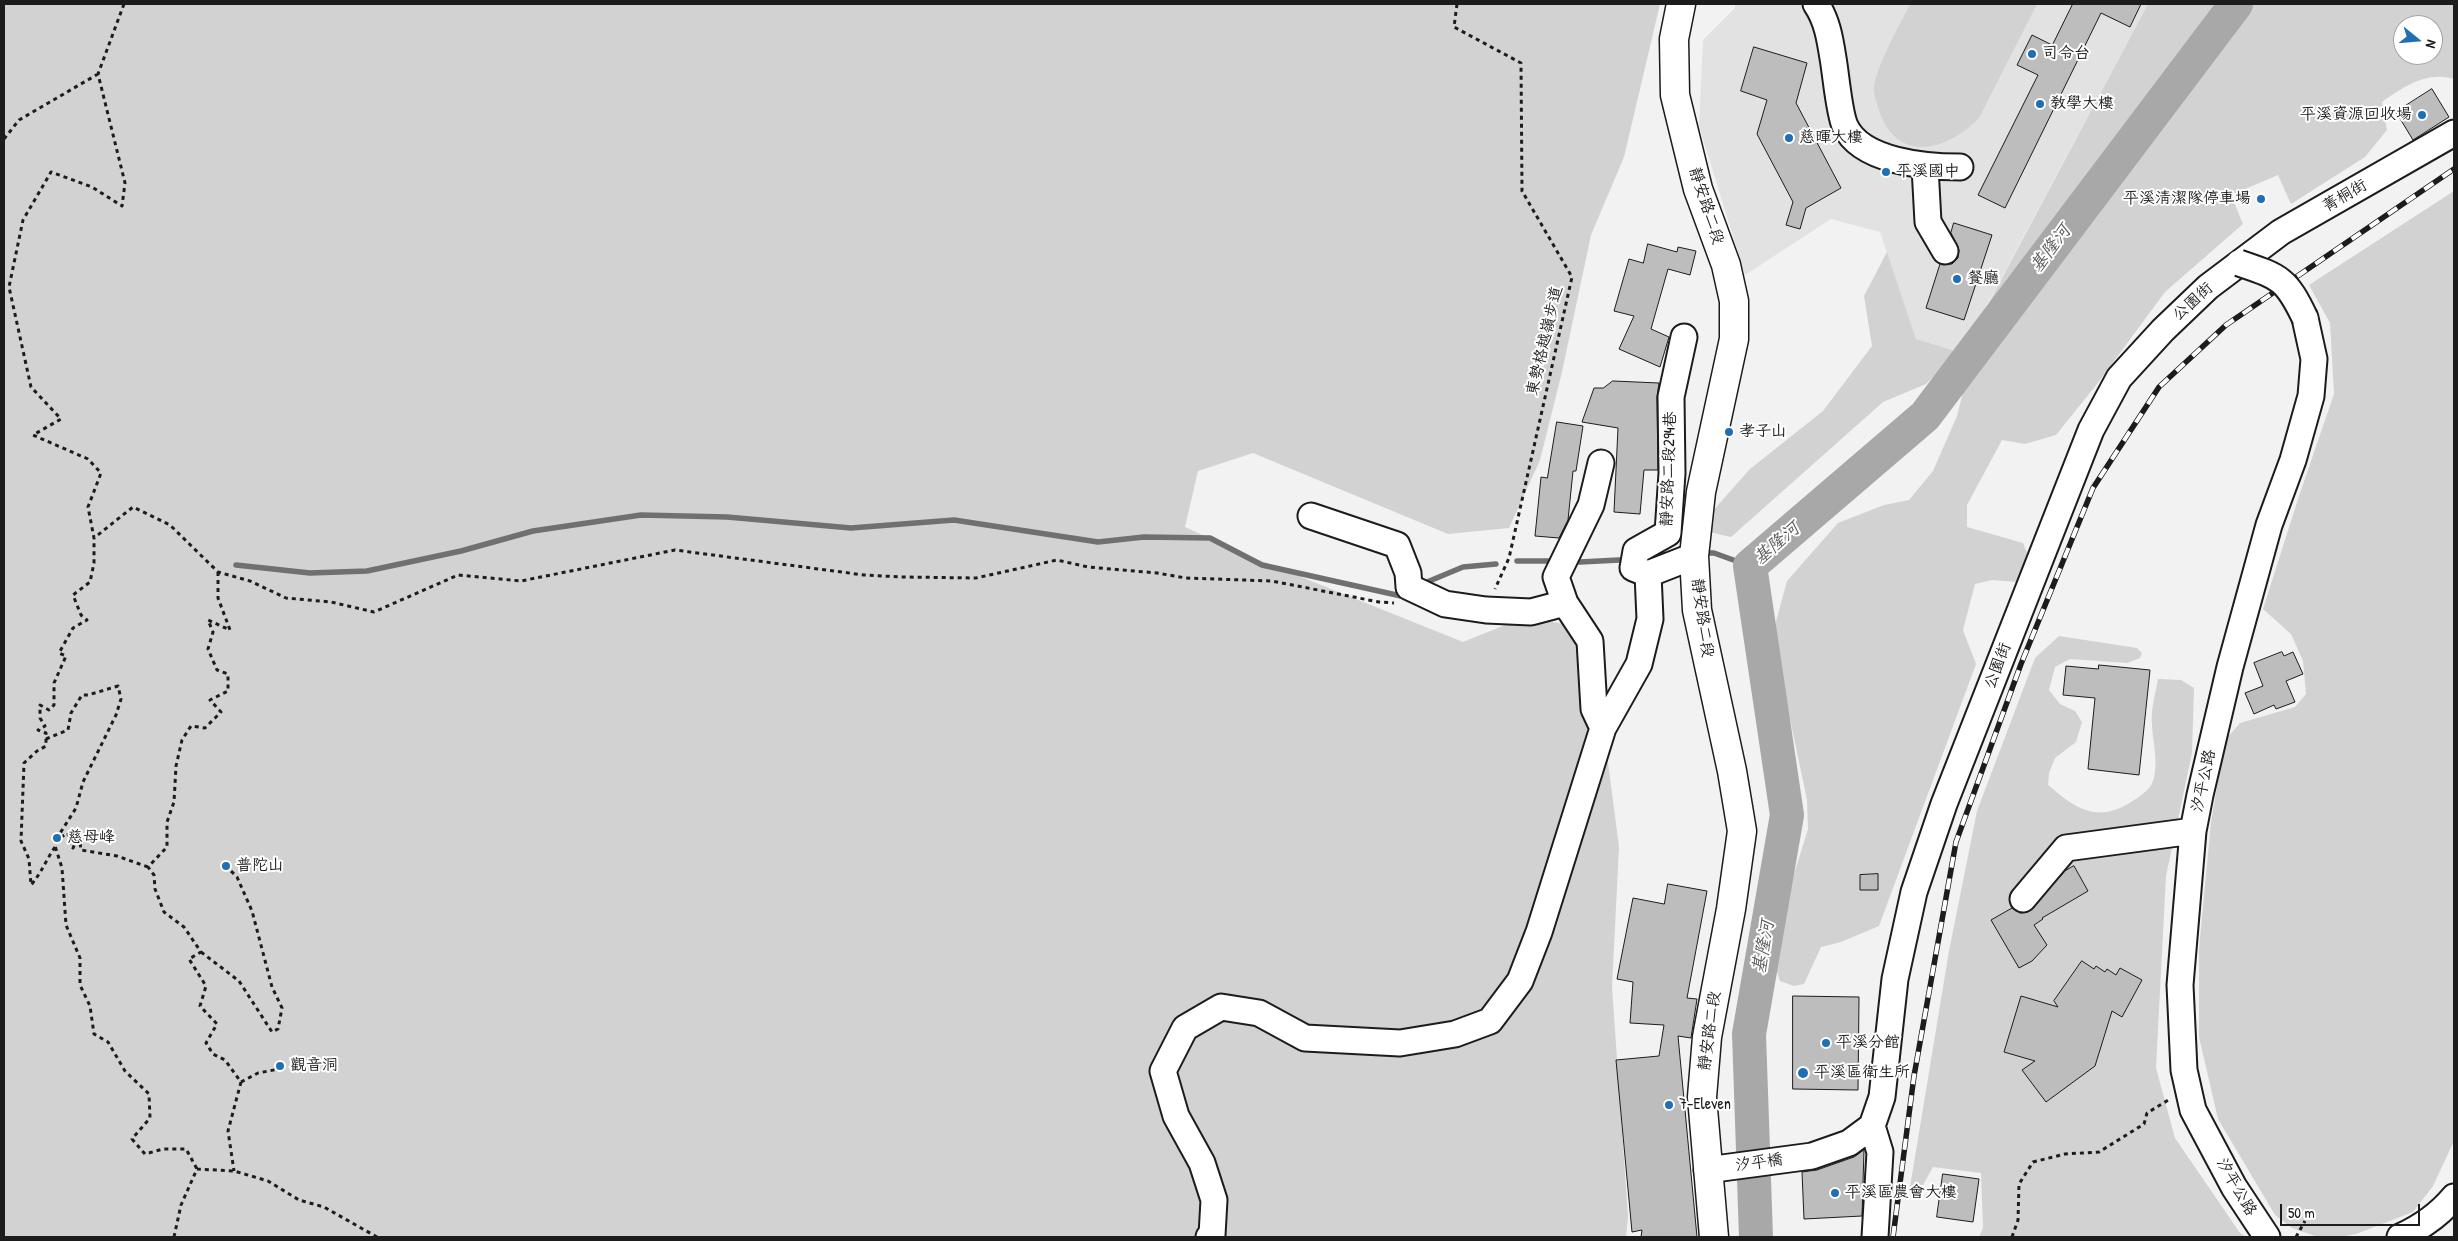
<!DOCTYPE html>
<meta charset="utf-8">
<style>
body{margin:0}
#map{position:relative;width:2458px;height:1241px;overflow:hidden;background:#f2f2f2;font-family:"Patrick Hand",sans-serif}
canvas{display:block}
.frame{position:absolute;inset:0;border:5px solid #1c1c1c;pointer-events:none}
.north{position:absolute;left:2393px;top:15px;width:50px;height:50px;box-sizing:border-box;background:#fff;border:1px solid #a4a4a4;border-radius:50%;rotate:107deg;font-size:14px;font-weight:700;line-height:20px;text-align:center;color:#1c1c1c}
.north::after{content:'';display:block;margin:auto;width:18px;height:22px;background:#1f6fb2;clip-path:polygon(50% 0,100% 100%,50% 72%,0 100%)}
.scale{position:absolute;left:2280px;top:1204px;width:140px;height:22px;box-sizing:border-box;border:2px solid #1c1c1c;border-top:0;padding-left:6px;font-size:15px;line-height:18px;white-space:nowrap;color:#1c1c1c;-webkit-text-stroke:4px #fff;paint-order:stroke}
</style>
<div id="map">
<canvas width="2458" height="1241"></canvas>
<div class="frame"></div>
<div class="north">N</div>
<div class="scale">50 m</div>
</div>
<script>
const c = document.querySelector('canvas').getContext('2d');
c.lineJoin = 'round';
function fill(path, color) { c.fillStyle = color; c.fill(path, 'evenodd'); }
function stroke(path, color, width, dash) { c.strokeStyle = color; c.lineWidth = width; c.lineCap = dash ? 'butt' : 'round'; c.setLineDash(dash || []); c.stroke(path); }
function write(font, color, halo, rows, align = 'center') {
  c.font = font + ' "Patrick Hand","LXGW WenKai TC",sans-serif'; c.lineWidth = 4; c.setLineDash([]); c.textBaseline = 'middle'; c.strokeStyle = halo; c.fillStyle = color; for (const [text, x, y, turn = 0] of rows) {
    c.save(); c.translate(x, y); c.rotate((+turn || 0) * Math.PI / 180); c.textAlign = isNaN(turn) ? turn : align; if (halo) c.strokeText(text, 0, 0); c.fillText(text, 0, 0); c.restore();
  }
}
fill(new Path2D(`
 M1735 4H2148L1961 353 1916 339 1880 232 1831 219 1745 275 1699 126 1703 40 1735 8Z`), '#e2e2e2');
fill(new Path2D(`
 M4 4H1660L1624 157 1591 235 1562 372 1540 460 1509 528 1448 534 1253 453 1198 471 1185 527 1239 552 1463 642 1525 617 1575 626 1596 670 1619 847 1612 987 1628 1217 1626 1237H4Z
 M1910 4H2037L1979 118C1945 153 1895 164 1878 107 1877 102 1874 97 1874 92 1872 73 1901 23 1910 4Z
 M2148 4H2454V79C2426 71 2404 87 2382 102L2387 130 2365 157 2291 204 2278 175 2231 195 2243 224 2165 292 2097 384 2056 435 2025 444 2002 440 1967 505V527L2023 543 2027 553 2017 582 1992 580 1975 584 1963 630 1976 664 1879 926 1841 942 1821 947 1804 984 1794 986 1780 981 1775 965 1782 913 1808 829 1807 800 1780 671 1775 625 1787 581 1838 523 1884 505 1909 500 1933 471 1957 416 1966 380 1939 371 1926 384 1883 402 1731 537 1709 532 1710 514 1750 469 1823 411 1872 346 1864 296 1887 252 1916 339 1962 353ZM2403 25H2433V55H2403Z
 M2454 191V1141L2433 1186 2413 1212 2356 1234 2340 1237H2318L2292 1228 2275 1215 2218 1119 2199 1037V949L2211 822 2225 740 2240 723 2295 707 2306 694 2303 661 2291 634 2263 609 2299 496 2334 394 2330 323 2309 285Z
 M2059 636 2137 648 2142 653 2140 658 2127 663 2070 659 2055 667 2049 690 2060 704 2075 711 2082 722 2076 742 2055 758 2049 773 2048 785C2075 808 2097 824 2131 802 2139 797 2150 790 2153 781 2160 759 2150 735 2152 712 2153 701 2156 690 2158 679L2181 680 2194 688 2192 753 2166 876 2156 1068 2175 1138 2240 1233 2246 1237H1979L1983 1228 1981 1173 1933 1167 1923 1185 1910 1187 1949 951 1977 811 2035 658Z`), '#d2d2d2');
stroke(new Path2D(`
 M1702 553H1714L1750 566
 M1650 558 1663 557
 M1517 561H1548
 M1580 562 1619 560
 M236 565 310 573 367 571 461 551 533 531 641 515 727 517 851 528 954 520 1098 542 1144 537 1210 538 1262 565 1401 596
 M1427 582 1463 567 1496 564`), '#707070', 5.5);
stroke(new Path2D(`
 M1756 1237 1749 1034 1787 815 1750 566 1925 416 2236 4`), '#a8a8a8', 34);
const building = new Path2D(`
 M2073 4H2141L2130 27 2101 13 2005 208 1978 195 2038 75 2017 65 2032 35 2052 45Z
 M1754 47 1807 63 1796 103 1841 188 1806 208 1800 229 1786 225 1793 202 1757 134 1767 100 1741 91Z
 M2432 89 2449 117 2413 140 2396 112Z
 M1954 223 1992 235 1964 320 1926 308 1940 264H1952L1958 258 1959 250 1951 233Z
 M1648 244 1677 252 1678 247 1696 251 1690 275 1668 269 1651 329 1669 337 1660 367 1619 349 1634 316 1614 311 1629 259 1643 263Z
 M1613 381 1659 383 1657 397 1658 470H1644L1640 514 1614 512 1618 428 1582 422 1594 388H1603Z
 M1557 422 1583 426 1576 471H1573L1568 520 1559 538 1535 536 1541 477 1547 478Z
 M2282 652 2284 656 2293 652 2303 674 2286 681 2295 702 2276 709 2274 705 2254 714 2245 693 2263 686 2254 663Z
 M2099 665 2150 670 2139 775 2088 769 2095 698 2063 695 2066 666 2098 669Z
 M2074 866 2088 891 2042 918 2043 919 2034 925 2047 945 2032 961 2019 968 1991 920 2012 908 2020 913 2028 912 2065 871Z
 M1878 874V890H1860V875Z
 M1668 884 1707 891 1687 998 1697 999 1691 1038 1678 1036 1697 1237H1641L1642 1230 1632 1232 1616 1060 1659 1056 1664 1025 1630 1023 1633 982 1617 979 1633 898 1664 904Z
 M2082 961 2094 969 2096 966 2105 972 2107 969 2116 975 2120 968 2142 980 2122 1017 2112 1011 2095 1066 2046 1102 2022 1070 2035 1061 2004 1052 2021 996 2058 1007 2054 1001Z
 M1793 996 1859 997 1858 1090 1793 1089Z
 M1864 1150 1862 1216 1804 1219 1802 1172 1817 1170 1854 1157Z
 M1943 1174 1979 1179 1973 1222 1937 1217Z`);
fill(building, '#bdbdbd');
stroke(building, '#1c1c1c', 1);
const minor = new Path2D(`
 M1816 4C1827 20 1830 39 1833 58 1836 75 1839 113 1845 126 1861 162 1927 167 1960 167
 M1925 167 1928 222 1945 251
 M1601 463 1591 505 1556 577 1565 603 1590 641 1594 709 1603 728
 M1311 516 1397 545 1408 573 1409 587 1445 604 1486 610 1531 612 1565 603
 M1648 574 1633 568 1636 551 1668 533 1672 473 1671 397 1684 337
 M2023 899 2066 848 2193 831
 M1872 1126 1880 1152 1875 1237
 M1707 1170 1812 1156 1849 1143 1872 1126 1882 1097 1895 979 1914 892 1944 804 2091 430 2119 378 2163 330 2208 287 2281 232 2454 133
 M1209 1237 1212 1235 1214 1200 1202 1163 1176 1116 1163 1071 1185 1028 1221 1007 1259 1013 1305 1038 1400 1043 1455 1034 1490 1021 1520 981 1539 932 1603 728 1639 664 1650 619 1648 574 1694 556
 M2267 1237 2234 1187 2193 1110 2184 1070 2180 985 2193 831 2200 795 2230 667 2269 525 2293 460 2311 396 2314 359 2305 318
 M2400 1237C2422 1227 2439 1215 2454 1197`);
const major = new Path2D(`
 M1681 4 1674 39 1675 95 1698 189 1726 265 1734 301V339L1701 492 1694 556 1697 610 1732 771 1742 831 1731 909 1707 1037 1702 1097 1714 1237`);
stroke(minor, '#1c1c1c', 29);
stroke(major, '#1c1c1c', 31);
stroke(new Path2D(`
 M124 4 98 74 125 183 122 206 92 187 51 172 23 220 9 287 31 387 61 419 33 435 88 459 101 473 88 507 94 538 133 507 170 525 218 572 250 581 286 598 331 602 374 612 458 575 521 581 675 550 864 575 902 577 976 578 1057 560 1088 567 1157 573 1186 578 1272 581 1379 602 1394 603
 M1457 4 1454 27 1521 63 1522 191 1572 277 1509 558 1495 589
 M4 139 19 120 98 74
 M218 572V598L230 630 208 620 213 632 208 649 217 670 228 674V691L210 700 221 712 205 728 191 726 182 740 176 766 174 802 167 822V847L148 867 154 875 155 889 164 912 184 927 201 952 189 959 206 986 200 1006 217 1024 206 1043 213 1054 225 1060 241 1082 228 1131 234 1171
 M46 739 68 730 71 713 82 695H88L118 686 121 699 116 715 83 782 76 808 57 838
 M55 847C46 860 42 872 31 885L29 859 21 841 24 763 37 751 46 746V733L38 730 45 726 40 718V705L49 710 54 705V683L66 656 59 653 73 628 87 620 81 615 73 595 90 582 94 563V538
 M148 867 117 856 81 850 79 835 73 848 70 846 68 833 58 839 55 846 62 868 66 925 80 958V985L90 1006 94 1034 108 1042 125 1071 149 1094 150 1118 132 1139 145 1154 163 1149H186L197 1169
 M201 952 239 981 272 1032 278 1029 282 1008 272 987 252 911 237 877 226 866
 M241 1082 258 1073 279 1069
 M174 1237 181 1205 197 1169 234 1171 268 1181 299 1200 324 1207 377 1237
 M2012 1237 2018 1220 2019 1184 2033 1162 2065 1154 2099 1152 2144 1124 2147 1113 2170 1099
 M2296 1237 2305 1221`), '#1c1c1c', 3, [4, 4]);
stroke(minor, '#fff', 25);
stroke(major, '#fff', 28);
const rail = new Path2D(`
 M1893 1237 1914 1076 1956 842 2021 664 2093 488 2159 387 2226 325 2454 169`);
stroke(rail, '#1c1c1c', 5.5);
stroke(rail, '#fff', 4, [11]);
const minorBridge = new Path2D(`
 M2239 263C2280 277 2286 278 2305 318`);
stroke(minorBridge, '#1c1c1c', 29, []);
stroke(minorBridge, '#fff', 25);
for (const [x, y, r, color] of [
 [2032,54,5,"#1f6fb2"],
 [2040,104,5,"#1f6fb2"],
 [2422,115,5,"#1f6fb2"],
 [1789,138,5,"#1f6fb2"],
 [1886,172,5,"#1f6fb2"],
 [2261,199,5,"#1f6fb2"],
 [1957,279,5,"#1f6fb2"],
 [1729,432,5,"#1f6fb2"],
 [57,838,5,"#1f6fb2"],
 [226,866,5,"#1f6fb2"],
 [1826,1043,5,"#1f6fb2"],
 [280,1066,5,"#1f6fb2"],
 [1803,1073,6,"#1f6fb2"],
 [1669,1105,5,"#1f6fb2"],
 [1835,1193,5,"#1f6fb2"]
]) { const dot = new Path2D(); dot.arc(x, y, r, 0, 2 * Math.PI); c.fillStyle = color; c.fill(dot); stroke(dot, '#fff', 2); }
write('16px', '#1c1c1c', '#fff', [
 ["司令台",2042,54],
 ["教學大樓",2050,104],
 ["平溪資源回收場",2412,115,"right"],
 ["慈暉大樓",1799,138],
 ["平溪國中",1896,172],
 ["平溪清潔隊停車場",2251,199,"right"],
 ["餐廳",1967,279],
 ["孝子山",1739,432],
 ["慈母峰",67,838],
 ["普陀山",236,866],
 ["平溪分館",1836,1043],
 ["觀音洞",290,1066],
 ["平溪區衛生所",1814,1073],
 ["7-Eleven",1679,1105],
 ["平溪區農會大樓",1845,1193]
], 'left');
write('16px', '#1c1c1c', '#fff', [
 ["菁桐街",2345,196,-30],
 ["靜安路二段",1706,206,72],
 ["公園街",2193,302,-42],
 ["東勢格越嶺步道",1545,341,-77],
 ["靜安路二段294巷",1669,469,-88],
 ["靜安路二段",1702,618,82],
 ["公園街",1998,666,-69],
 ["汐平公路",2204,781,-78],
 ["靜安路二段",1710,1031,-82],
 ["汐平橋",1759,1163,-8],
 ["汐平公路",2236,1187,60]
]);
write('italic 18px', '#5b5b5b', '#fff', [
 ["基隆河",2051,249,-53],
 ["基隆河",1777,544,-41],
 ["基隆河",1764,947,-80]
]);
</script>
